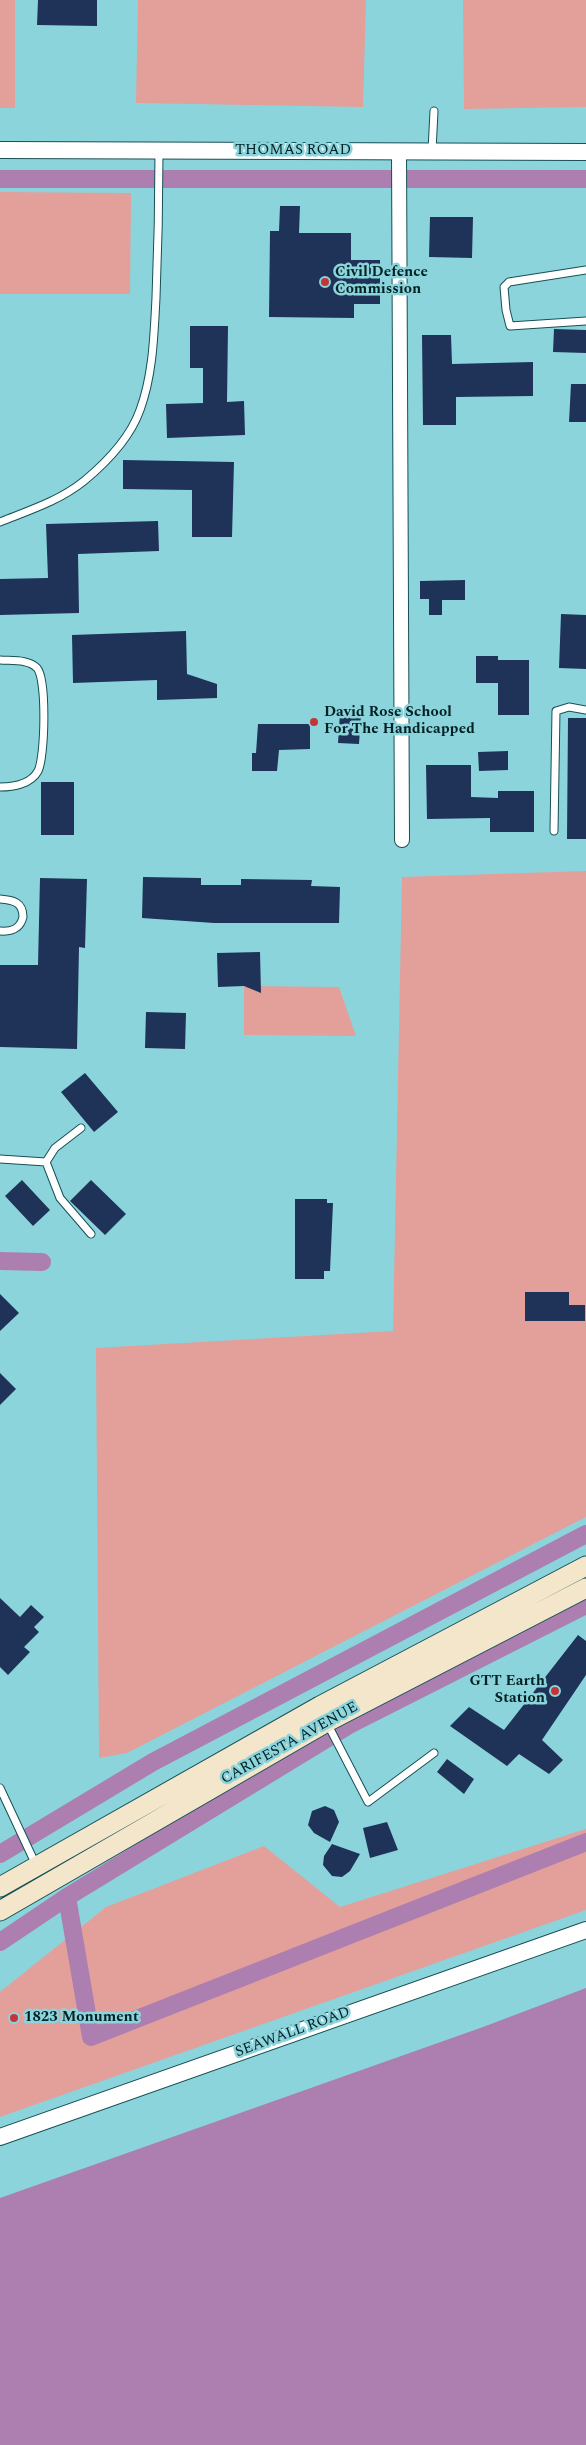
<!DOCTYPE html>
<style>
body{margin:0}
canvas{display:block;background:#8cd4dc}
</style>
<canvas width="586" height="2445"></canvas>
<script>
const c = document.querySelector('canvas').getContext('2d');
c.lineJoin = 'round';
function fill(path, color) { c.fillStyle = color; c.fill(path, 'evenodd'); }
function stroke(path, color, width, dash) { c.strokeStyle = color; c.lineWidth = width; c.lineCap = dash ? 'butt' : 'round'; c.setLineDash(dash || []); c.stroke(path); }
function write(font, color, halo, rows, align = 'center') {
  c.font = font + ' Spectral,serif'; c.lineWidth = 5; c.setLineDash([]); c.textBaseline = 'middle'; c.strokeStyle = halo; c.fillStyle = color; for (const [text, x, y, turn = 0] of rows) {
    c.save(); c.translate(x, y); c.rotate((+turn || 0) * Math.PI / 180); c.textAlign = isNaN(turn) ? turn : align; if (halo) c.strokeText(text, 0, 0); c.fillText(text, 0, 0); c.restore();
  }
}
fill(new Path2D(`
 M0 0H15V108H0Z
 M138 0H366L363 107 136 103Z
 M463 0H586V107L464 109Z
 M0 192 131 193 130 294H0Z
 M586 871V1517L127 1753 99 1758 96 1348 393 1331 402 877Z
 M244 986 339 987 356 1036 244 1035Z
 M586 1829V1910L0 2117V1992L106 1907 264 1846 340 1907Z`), '#e39f9a');
fill(new Path2D(`
 M586 1988V2445H0V2198L483 2027Z`), '#ac7fb0');
stroke(new Path2D(`
 M0 179H586
 M0 1261 42 1262
 M0 1854 153 1762 586 1534
 M67 1897 91 2037 586 1842
 M0 1942 67 1897 349 1725 586 1605`), '#ac7fb0', 18);
fill(new Path2D(`
 M38 0H97V26L37 25Z
 M280 206H300L299 233H351V260H380V304H354V318L269 317 270 231H279Z
 M430 217H473L472 258 429 257Z
 M190 326H228L227 402 244 401 245 435 167 438 166 404 203 403V368H190Z
 M554 329 586 330V353L553 352Z
 M422 335H451L452 364 533 362V396L456 397V425H423Z
 M571 384H586V422H569Z
 M123 460 234 462 232 537H192V490L123 489Z
 M158 521 159 551 78 554 79 613 0 615V579L48 578 46 524Z
 M465 580V600H442V615H429V599H420V581Z
 M561 614 586 615V669L559 668Z
 M186 631 187 674 217 684V698L157 700V680L73 683 72 635Z
 M476 656H498V660H529V715H498V683H476Z
 M340 713 361 714 359 744 338 743Z
 M568 718H586V839H567Z
 M258 724H310V749L279 750 277 771H252V753H256Z
 M508 751V770L479 771 478 752Z
 M426 765H471V797L498 798V791H534V832H490V818L427 819Z
 M41 782H74V835H41Z
 M143 877 201 878V885H241V879L312 880 311 886 340 887 339 923H214L142 918Z
 M40 878 87 879 85 948 79 947 77 1049 0 1047V965H38Z
 M260 952 261 993 244 986 218 987 217 953Z
 M146 1012 186 1013 185 1049 145 1048Z
 M85 1073 118 1112 94 1132 61 1092Z
 M22 1180 50 1210 33 1226 5 1196Z
 M91 1180 126 1214 105 1235 70 1201Z
 M295 1199H327V1203H333L330 1271H324V1279H295Z
 M525 1292H569V1305H585V1321H525Z
 M0 1294 19 1313 0 1331Z
 M0 1373 16 1389 0 1405Z
 M0 1598 20 1617 31 1605 44 1617 34 1627 39 1632 24 1647 30 1652 8 1675 0 1667Z
 M578 1635 586 1641V1675L542 1740 563 1760 549 1774 519 1754 507 1766 450 1726 469 1707 504 1730Z
 M447 1759 474 1779 464 1794 437 1772Z
 M325 1806 334 1810 339 1822 330 1842 314 1833 308 1825 312 1811Z
 M387 1822 398 1850 370 1858 363 1828Z
 M332 1844 360 1854 350 1871 342 1877 332 1876 323 1865 324 1856Z`), '#1f3258');
const service = new Path2D(`
 M432 151 434 111
 M586 270 509 282 504 287 506 310 510 326 586 321
 M0 522C30 510 59 501 84 481 107 462 130 438 140 410 153 375 154 335 156 298 158 249 159 200 159 151
 M0 660C12 661 28 659 37 668 47 679 45 758 38 771 31 784 13 787 0 787
 M554 831 556 711 569 707 586 710
 M0 899C13 900 23 902 23 917 20 929 12 932 0 931
 M0 1159 46 1162
 M46 1162 60 1198 91 1234
 M46 1162 55 1148 81 1128
 M327 1723 368 1802 434 1753
 M0 1788 36 1865`);
const minor = new Path2D(`
 M399 151 402 840`);
const tertiary = new Path2D(`
 M0 150 586 152
 M0 2137 586 1930`);
const secondary = new Path2D(`
 M0 1887 320 1706 586 1566
 M0 1911 327 1722 586 1588`);
stroke(service, '#165055', 9);
stroke(minor, '#165055', 16);
stroke(tertiary, '#165055', 18);
stroke(secondary, '#165055', 21);
stroke(service, '#fff', 7);
stroke(minor, '#fff', 14);
stroke(tertiary, '#fff', 16);
stroke(secondary, '#f3e6ca', 19);
for (const [x, y, r, color] of [
 [325,282,5,"#c43539"],
 [314,722,5,"#c43539"],
 [555,1691,5,"#c43539"],
 [14,2018,5,"#c43539"]
]) { const dot = new Path2D(); dot.arc(x, y, r, 0, 2 * Math.PI); c.fillStyle = color; c.fill(dot); stroke(dot, '#8cd4dc', 2); }
write('15px', '#022124', '#8cd4dc', [
 ["THOMAS ROAD",293,151],
 ["CARIFESTA AVENUE",290,1744,-29],
 ["SEAWALL ROAD",293,2033,-20]
]);
write('bold 15px', '#022124', '#8cd4dc', [
 ["Civil Defence",335,273],
 ["Commission",335,290],
 ["David Rose School",324,713],
 ["For The Handicapped",324,730],
 ["GTT Earth",545,1682,"right"],
 ["Station",545,1699,"right"],
 ["1823 Monument",24,2018]
], 'left');
</script>
